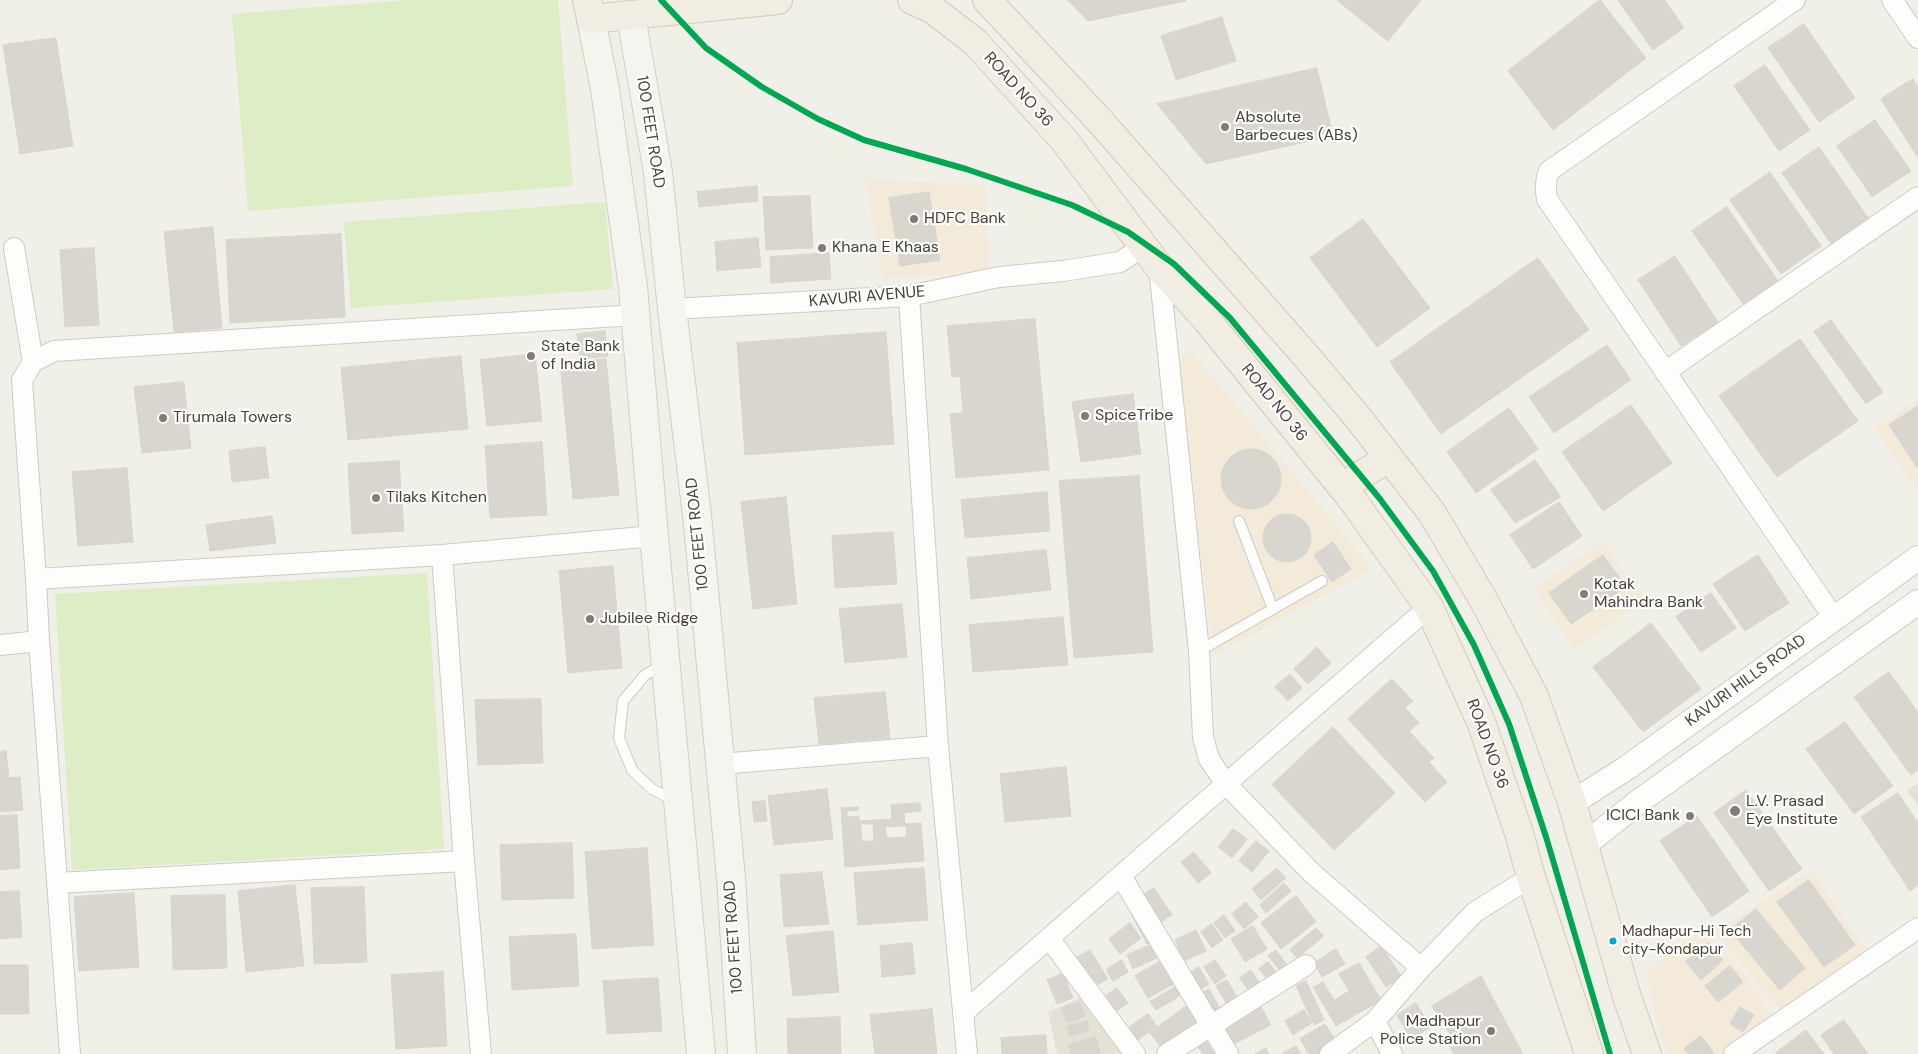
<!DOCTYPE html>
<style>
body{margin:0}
canvas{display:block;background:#f0efe8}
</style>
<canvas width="1918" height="1054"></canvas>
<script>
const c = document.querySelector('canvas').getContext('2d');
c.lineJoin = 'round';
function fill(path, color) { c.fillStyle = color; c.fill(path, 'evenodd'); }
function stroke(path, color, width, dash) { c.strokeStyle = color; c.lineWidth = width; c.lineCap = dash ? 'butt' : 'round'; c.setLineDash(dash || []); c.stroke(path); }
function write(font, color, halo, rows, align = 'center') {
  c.font = font + ' "DM Sans",sans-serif'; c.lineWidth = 4.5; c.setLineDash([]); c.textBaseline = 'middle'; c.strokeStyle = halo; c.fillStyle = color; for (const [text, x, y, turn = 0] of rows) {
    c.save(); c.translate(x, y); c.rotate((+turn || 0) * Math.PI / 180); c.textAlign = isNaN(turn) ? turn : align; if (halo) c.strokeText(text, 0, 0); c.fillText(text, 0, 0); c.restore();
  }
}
fill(new Path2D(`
 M1918 783V806L1907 790Z
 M1082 997 1125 1054H1057L1048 1012Z`), '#e5e1d5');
fill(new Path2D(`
 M865 178 985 185 990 273 883 278Z
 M1191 351 1373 569 1213 656 1179 359Z
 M1918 398V490L1874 429Z
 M1601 541 1646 599 1574 650 1535 589Z
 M1812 871 1868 952 1782 1013 1714 931Z
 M1702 928 1750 982 1773 1020 1725 1054H1669L1662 1044 1646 971Z`), '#f4eada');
fill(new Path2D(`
 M407 0H558L573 186 248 211 232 14Z
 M605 202 613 289 351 308 344 222Z
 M427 573 444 849 72 870 55 594Z`), '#ddedc6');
const building = new Path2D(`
 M1068 0H1185L1186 1 1088 21Z
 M1337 0H1421L1388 41Z
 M1600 0 1646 58 1553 130 1508 71Z
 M1618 0H1665L1684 28 1653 50Z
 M1222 17 1236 61 1176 80 1161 36Z
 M1804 24 1855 98 1819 122 1768 48Z
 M56 38 73 146 20 154 3 45Z
 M1765 65 1810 130 1779 151 1734 86Z
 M1317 68 1333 136 1206 164 1157 104Z
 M1913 79 1918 87V158L1881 99Z
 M1875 120 1911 171 1872 197 1837 146Z
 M1819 147 1869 219 1832 245 1782 173Z
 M1770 172 1821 246 1781 274 1730 200Z
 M757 186 758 201 699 207 697 192Z
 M929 192 940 260 900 266 889 198Z
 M810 196 813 248 766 250 763 197Z
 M1727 207 1778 281 1743 304 1692 231Z
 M1363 219 1430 308 1377 347 1310 258Z
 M213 227 222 328 174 332 164 232Z
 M341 234 345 317 230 323 226 240Z
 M758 238 761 267 717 271 715 242Z
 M94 248 99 325 65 327 60 250Z
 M829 253 831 279 771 283 770 257Z
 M1675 256 1718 322 1681 346 1638 280Z
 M1538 258 1589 330 1441 434 1390 362Z
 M1035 319 1049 470 956 478 950 414 963 413 960 376 952 377 947 326Z
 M1831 320 1883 392 1866 404 1814 332Z
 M605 331 608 356 580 359 577 334Z
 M886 332 894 444 745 455 737 343Z
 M1800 339 1858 421 1777 477 1719 396Z
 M1607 345 1631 380 1554 433 1529 397Z
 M535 354 542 421 487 426 480 360Z
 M461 356 468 429 348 440 341 368Z
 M606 359 619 495 573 499 560 363Z
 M184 382 191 448 142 453 134 387Z
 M1133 394 1141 454 1081 462 1072 402Z
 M1631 405 1672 463 1603 511 1562 452Z
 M1918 406V469L1889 425Z
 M1509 408 1538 449 1476 493 1447 452Z
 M542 442 547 515 490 518 485 446Z
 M265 447 269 478 232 482 229 451Z
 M1221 479a30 30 0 1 1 60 0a30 30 0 1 1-60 0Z
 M1535 460 1561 497 1515 523 1491 490Z
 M399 461 404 531 352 534 348 464Z
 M127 468 133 542 78 546 72 472Z
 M1139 476 1153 652 1074 658 1059 481Z
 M1047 492 1050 531 965 538 961 500Z
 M786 497 797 604 753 609 741 502Z
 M1559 502 1582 536 1533 569 1510 535Z
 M1263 538a24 24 0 1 1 48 0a24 24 0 1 1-48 0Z
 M272 516 276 543 210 551 206 525Z
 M893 532 897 584 835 588 832 536Z
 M1333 542 1351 569 1332 582 1314 555Z
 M1046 550 1051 590 971 599 967 558Z
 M1603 555 1626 587 1571 624 1549 593Z
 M1758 555 1789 603 1745 631 1713 584Z
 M613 566 622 668 568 673 559 571Z
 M1711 593 1736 628 1701 652 1676 617Z
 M902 604 907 657 845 663 839 609Z
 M1063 617 1068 665 973 672 969 625Z
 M1651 623 1701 689 1643 732 1593 667Z
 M1317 647 1331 663 1308 684 1294 669Z
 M1889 672 1918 712V770L1911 775 1854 697Z
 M1290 674 1302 688 1288 701 1275 687Z
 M1392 679 1413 701 1405 708 1419 723 1409 731 1434 758 1429 762 1447 782 1425 802 1348 719Z
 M885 692 890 738 819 744 814 698Z
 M541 699 543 763 478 765 475 700Z
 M1845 722 1893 786 1854 814 1806 749Z
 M1333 727 1395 793 1334 850 1272 785Z
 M6 751 9 778 20 777 23 810 0 812V752Z
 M1066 767 1071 816 1005 822 1000 774Z
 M827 789 833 839 774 845 768 796Z
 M1746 790 1802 869 1769 891 1714 813Z
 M1898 793 1918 823V885L1910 891 1861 817Z
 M765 801 767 821 754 822 752 802Z
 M920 803 921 811 904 813 905 824 921 823 924 861 845 867 841 808 858 807 859 810 847 811V817L859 816V821L892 819 891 805ZM861 824H873L874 841H862ZM906 826 907 837 887 838 885 827Z
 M17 815 20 868 0 870V816Z
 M1697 816 1749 891 1712 917 1660 841Z
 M1233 829 1247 839 1232 858 1218 847Z
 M1256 841 1269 851 1252 872 1239 861Z
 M572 843 574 898 502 900 500 845Z
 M647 848 654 945 592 949 585 852Z
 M1194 852 1211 873 1198 883 1181 862Z
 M924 868 928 920 858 925 854 873Z
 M1277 868 1286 878 1261 900 1252 889Z
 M822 872 829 924 784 927 780 875Z
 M1809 880 1855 945 1824 967 1777 902Z
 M1284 883 1291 891 1266 913 1260 905Z
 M295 885 304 966 246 972 238 891Z
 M364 887 367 962 314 964 311 888Z
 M1154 888 1172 915 1161 922 1143 895Z
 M19 891 22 937 0 939V892Z
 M134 893 139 967 79 971 74 897Z
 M225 895 227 968 173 970 171 896Z
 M1296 896 1316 922 1281 949 1261 923Z
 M1246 902 1258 917 1244 929 1232 914Z
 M1756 909 1805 968 1780 990 1730 930Z
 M1139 910 1155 940 1147 944 1131 914Z
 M1224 915 1235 931 1225 938 1214 923Z
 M1130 923 1141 938 1120 954 1109 939Z
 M1212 924 1223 940 1212 948 1201 932Z
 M1253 926 1267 949 1245 962 1231 939Z
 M1316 928 1324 936 1297 958 1290 950Z
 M1196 930 1206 951 1184 961 1175 940Z
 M833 931 839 992 793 996 786 936Z
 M576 934 579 986 512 990 509 937Z
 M912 943 915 974 882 977 880 946Z
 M1155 943 1161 956 1133 969 1127 955Z
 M1708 943 1723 960 1701 980 1686 962Z
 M1381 946 1402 977 1386 987 1366 957Z
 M1336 949 1345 964 1322 977 1314 963Z
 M1090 950 1108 979 1094 987 1076 958Z
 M1276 950 1288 966 1281 972 1268 956Z
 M1122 960 1128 972 1113 981 1106 970Z
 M1215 960 1226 976 1215 984 1204 967Z
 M1161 961 1175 983 1148 998 1135 976Z
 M1268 962 1276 972 1267 979 1259 969Z
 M1359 963 1381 1000 1336 1026 1313 987 1323 982 1334 1000 1349 991 1339 974Z
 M0 965H28L29 1014H0Z
 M1730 966 1743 982 1718 1002 1705 986Z
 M1199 967 1209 984 1198 991 1187 975Z
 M1251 970 1262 987 1251 994 1240 978Z
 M443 972 447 1046 396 1049 391 975Z
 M1063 973 1073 998 1057 1004 1047 980Z
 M1481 976 1523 1054H1454L1449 1045 1454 1041 1432 1006Z
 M658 978 662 1031 607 1034 603 981Z
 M1227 980 1240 1002 1229 1008 1216 986Z
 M1306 981 1324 1020 1314 1025 1296 986Z
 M1178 985 1183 994 1156 1010 1150 1002Z
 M1117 988 1128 1003 1112 1014 1102 998Z
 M1209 989 1223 1014 1214 1019 1200 995Z
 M1080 1002 1085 1016 1067 1023 1062 1008Z
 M1416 1003 1431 1027 1411 1039 1397 1015Z
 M1260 1005 1271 1025 1230 1046 1219 1025Z
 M1186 1006 1200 1024 1165 1052 1150 1033Z
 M1740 1007 1754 1015 1743 1032 1730 1024Z
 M932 1009 937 1054H875L870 1015Z
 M1304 1010 1312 1023 1293 1035 1285 1021Z
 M1148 1014 1157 1026 1135 1042 1126 1030Z
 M840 1017 841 1054H788L787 1019Z
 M1844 1020 1868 1054H1834L1821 1035Z
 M1087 1021 1089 1030 1070 1036 1067 1027Z
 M1325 1024 1337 1043 1318 1054H1309L1300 1039Z
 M1806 1030 1824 1054H1776V1053Z
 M1046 1035 1047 1054H1002L1001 1038Z
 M1701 1036 1714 1053 1713 1054H1688L1684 1049Z
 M1096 1037 1100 1054H1072L1069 1045Z
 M1203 1037 1215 1054H1203L1195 1043Z
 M1296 1046 1301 1054H1282Z
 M1266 1048 1269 1054H1255Z`);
fill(building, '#d8d6cf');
stroke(building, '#d9d5ce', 1);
const service = new Path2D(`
 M1239 521 1273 609
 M1199 651 1322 581
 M664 664 645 675 623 701 619 738 632 770 652 789 675 801`);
const minor = new Path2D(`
 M1795 0 1549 171C1545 181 1545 189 1547 199L1834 618
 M1892 0 1918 38
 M14 248 33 362
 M1159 267 1199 651 1203 737 1209 759 1226 784 1312 873 1421 968
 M909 296 938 746 967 1054
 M672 309 909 296 999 277 1063 271 1120 262 1144 246
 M1665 372 1918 197
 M442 555 464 861 481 1054
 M36 579 442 555 654 536
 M0 645 39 641
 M720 764 938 746
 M1121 876 1228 1054
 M57 883 464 861
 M1049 938 1135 1054
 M963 1013 1429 607
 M1375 1021 1392 1054
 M70 1054 39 641 36 579 22 380 33 362 54 351 636 315
 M1167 1054 1306 965
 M1330 1054 1375 1021 1421 968 1475 912 1531 877
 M1734 1054 1918 928`);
const tertiary = new Path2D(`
 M1572 803 1628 767 1918 558
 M1583 846 1641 800 1918 602`);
const secondary = new Path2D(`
 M631 16 658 172 672 309 697 515 731 878 742 1054
 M591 19 605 89 633 287 654 536 701 1054`);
const primary = new Path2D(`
 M587 0 591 19 778 0
 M912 0 932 9 975 42 1064 140 1159 267 1206 319 1351 498 1429 607 1481 722 1519 833 1531 877 1589 1054
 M987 0 1099 120 1306 356 1359 419 1432 513 1483 599 1534 696 1572 803 1627 997 1647 1054
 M1342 487 1389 458`);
stroke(service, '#cdcbc4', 12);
stroke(minor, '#cdcbc4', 22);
stroke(tertiary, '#cdcbc4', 26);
stroke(secondary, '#d2cec0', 30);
stroke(primary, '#d4cbb4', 30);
stroke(service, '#fdfdfc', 10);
stroke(minor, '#fdfdfc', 20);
stroke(tertiary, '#fdfdfc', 24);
stroke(secondary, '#f6f4ee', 28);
stroke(primary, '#f1ede3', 28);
stroke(new Path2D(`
 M661 0 706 48 762 87 818 119 864 140 966 169 1072 205 1128 232 1174 264 1230 318 1380 499 1433 571 1474 645 1509 724 1547 840 1610 1054`), '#00a651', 6);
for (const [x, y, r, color] of [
 [1225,127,5,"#827d73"],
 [914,219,5,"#827d73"],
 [822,248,5,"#827d73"],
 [531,356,5,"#827d73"],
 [1085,416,5,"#827d73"],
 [163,418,5,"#827d73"],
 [376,498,5,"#827d73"],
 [1584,594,5,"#827d73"],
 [590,619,5,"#827d73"],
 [1735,811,6,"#827d73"],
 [1690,816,5,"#827d73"],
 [1613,941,4.5,"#00a9ce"],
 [1491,1031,5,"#827d73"]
]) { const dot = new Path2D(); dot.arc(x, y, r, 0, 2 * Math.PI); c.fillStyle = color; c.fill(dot); stroke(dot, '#fff', 2); }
write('15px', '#474034', '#fff', [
 ["Madhapur-Hi Tech",1622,932],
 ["city-Kondapur",1622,950]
], 'left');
write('16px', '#474034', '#fff', [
 ["ROAD NO 36",1018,90,48],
 ["100 FEET ROAD",650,132,81],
 ["KAVURI AVENUE",867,297,-5],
 ["ROAD NO 36",1274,403,51],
 ["100 FEET ROAD",698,534,-96],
 ["KAVURI HILLS ROAD",1746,681,-36],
 ["ROAD NO 36",1487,744,70],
 ["100 FEET ROAD",734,937,-94]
]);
write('16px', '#474034', '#fff', [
 ["Absolute",1235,118],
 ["Barbecues (ABs)",1235,136],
 ["HDFC Bank",924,219],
 ["Khana E Khaas",832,248],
 ["State Bank",541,347],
 ["of India",541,365],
 ["SpiceTribe",1095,416],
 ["Tirumala Towers",173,418],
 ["Tilaks Kitchen",386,498],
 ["Kotak",1594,585],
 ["Mahindra Bank",1594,603],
 ["Jubilee Ridge",600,619],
 ["L.V. Prasad",1746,802],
 ["Eye Institute",1746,820],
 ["ICICI Bank",1680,816,"right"],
 ["Madhapur",1481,1022,"right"],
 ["Police Station",1481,1040,"right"]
], 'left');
</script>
